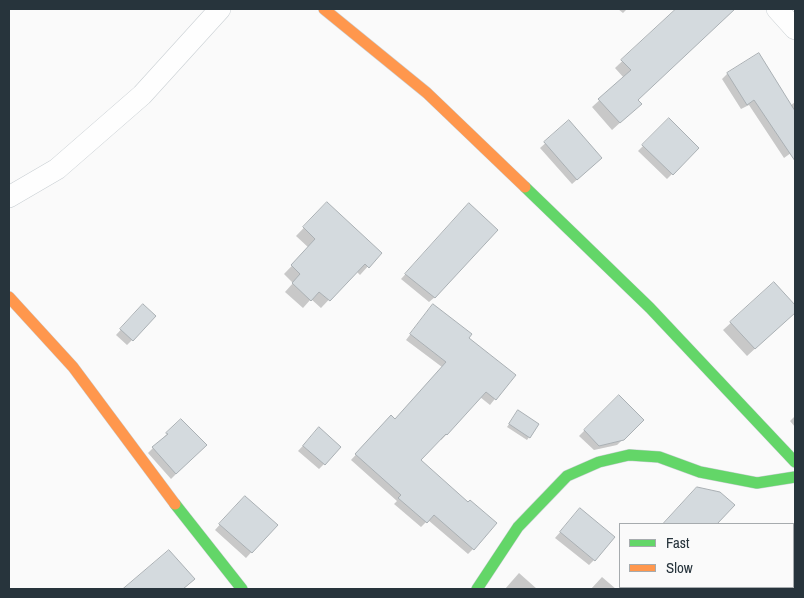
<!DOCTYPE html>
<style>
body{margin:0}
#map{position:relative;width:804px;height:598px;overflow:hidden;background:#fafafa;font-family:"Archivo Narrow",sans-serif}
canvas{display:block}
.frame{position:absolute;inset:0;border:10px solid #27343c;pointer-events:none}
.legend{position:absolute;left:619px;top:523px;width:175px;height:65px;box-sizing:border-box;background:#fafafa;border:1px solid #a6abae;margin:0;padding:6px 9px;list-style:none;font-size:15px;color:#27343c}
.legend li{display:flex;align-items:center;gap:10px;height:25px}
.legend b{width:25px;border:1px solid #a6abae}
</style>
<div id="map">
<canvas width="804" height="598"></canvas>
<div class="frame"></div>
<ul class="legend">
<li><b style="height:6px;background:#63d668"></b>Fast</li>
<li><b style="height:6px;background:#ff974d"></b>Slow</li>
</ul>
</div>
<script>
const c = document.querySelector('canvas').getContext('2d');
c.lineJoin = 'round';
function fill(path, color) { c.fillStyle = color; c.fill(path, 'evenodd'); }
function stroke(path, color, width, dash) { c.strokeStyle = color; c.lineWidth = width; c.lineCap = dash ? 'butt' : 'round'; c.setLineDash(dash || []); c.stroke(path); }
fill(new Path2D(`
 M618 9H627L623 13Z
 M677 9H721L727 15 637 100 633 111 612 130 592 107 624 78 615 68Z
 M759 55 790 106 795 102V150L784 158 749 105 741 109 722 79 727 74Z
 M669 120 698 148 667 179 638 151Z
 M569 122 596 163 572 184 540 148Z
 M464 210 435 297 429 302 401 279Z
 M319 212 380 253 360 275 356 271 321 308 311 299 303 308 285 292 293 283 284 274 309 248 296 236Z
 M774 284 795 307V312L747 356 723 330Z
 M138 311 132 340 127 345 116 335Z
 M428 311 467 338 514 375 490 405 480 397 446 435 441 440 440 439 419 461 468 504 473 549 468 554 428 520 421 527 394 504 397 501 351 460 386 422 395 420 442 367 406 340Z
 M619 396 643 420 617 445 594 450 579 436Z
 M516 414 538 425 527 440 507 427Z
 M795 416V427L790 421Z
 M181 420 205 445 171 479 148 453Z
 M314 434 324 464 319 469 298 451Z
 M691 495 733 505 716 524H664Z
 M240 502 276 525 246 558 215 530Z
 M575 515 594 560 589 565 555 538Z
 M169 551 193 579 183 589H125Z
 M795 561V589H767L765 587H793V563Z
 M519 573 537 589H505Z
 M602 577 616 589H591Z
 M673 587H735L738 589H675Z`), '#0003');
const building = new Path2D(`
 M676 9H735L638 100 642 104 620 123 598 99 631 70 621 60Z
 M759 53 795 111V161L754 100 747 105 727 73Z
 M669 118 699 148 673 175 642 145Z
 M569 120 602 158 577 180 544 142Z
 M327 202 382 253 369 268 365 264 330 301 319 292 311 301 292 283 300 274 291 265 315 239 303 227Z
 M469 203 498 230 435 298 405 274Z
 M774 282 795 305V313L755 349 730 322Z
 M143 304 156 316 133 341 120 329Z
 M433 304 472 334 469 338 516 375 496 400 486 392 447 435 446 434 421 460 468 502 470 500 497 523 474 550 434 515 427 523 398 498 401 495 355 454 391 415 395 419 446 362 410 334Z
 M619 395 644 420 624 440 599 446 584 430Z
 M518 410 539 424 530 438 509 424Z
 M181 419 207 445 176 474 152 447 168 434 166 433Z
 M319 427 341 447 325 465 303 446Z
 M697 487 720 492 735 505 717 524H663Z
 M245 496 278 525 252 553 219 524Z
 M580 508 615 537 595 561 560 532Z
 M169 550 195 579 183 589H123Z`);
fill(building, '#d4dade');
stroke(building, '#aab0b4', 1);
const street = new Path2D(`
 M777 9 795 29
 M9 197 57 169 142 95 220 9`);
const fast = new Path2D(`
 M525 187 650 308 795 462
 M175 504 242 589
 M477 589 518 527 567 476 599 462 629 455 659 457 700 472 757 483 795 477`);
const slow = new Path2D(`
 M324 9 427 93 525 187
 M9 297 73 367 175 504`);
stroke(street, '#c9cfd3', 22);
stroke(fast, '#c9cfd3', 12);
stroke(slow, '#c9cfd3', 12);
stroke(street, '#fefefe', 21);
stroke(fast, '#63d668', 11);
stroke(slow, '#ff974d', 11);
</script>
